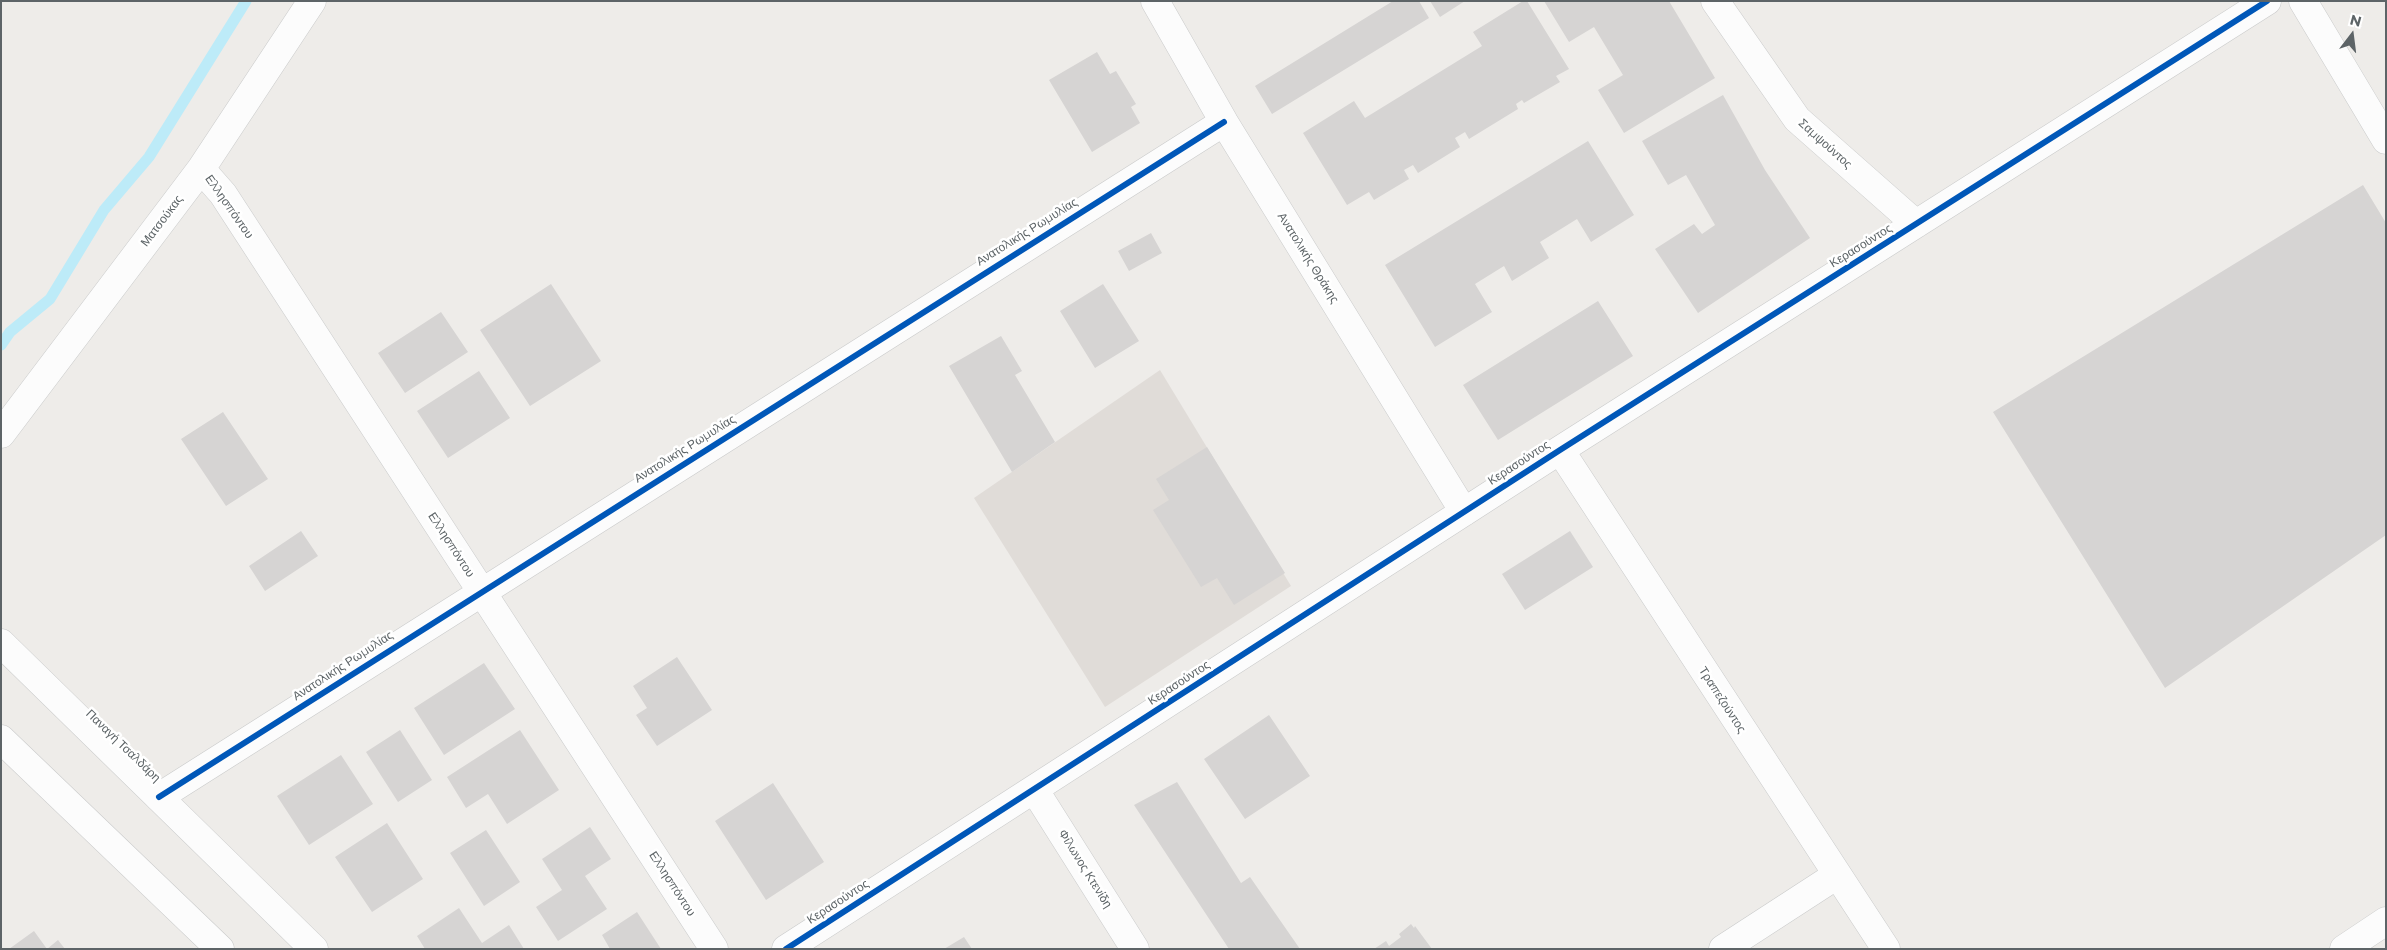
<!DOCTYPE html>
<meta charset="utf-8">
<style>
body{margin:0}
#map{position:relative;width:2387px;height:950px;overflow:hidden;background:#eeece9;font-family:Montserrat,sans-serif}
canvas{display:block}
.frame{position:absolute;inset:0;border:2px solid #5d6467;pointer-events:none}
.north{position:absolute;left:2327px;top:10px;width:50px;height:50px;-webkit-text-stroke:4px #fff;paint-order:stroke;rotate:15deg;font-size:14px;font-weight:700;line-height:20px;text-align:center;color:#5d6467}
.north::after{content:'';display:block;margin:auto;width:18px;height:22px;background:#5d6467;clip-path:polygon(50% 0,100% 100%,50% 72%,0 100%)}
</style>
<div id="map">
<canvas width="2387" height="950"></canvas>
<div class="frame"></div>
<div class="north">N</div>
</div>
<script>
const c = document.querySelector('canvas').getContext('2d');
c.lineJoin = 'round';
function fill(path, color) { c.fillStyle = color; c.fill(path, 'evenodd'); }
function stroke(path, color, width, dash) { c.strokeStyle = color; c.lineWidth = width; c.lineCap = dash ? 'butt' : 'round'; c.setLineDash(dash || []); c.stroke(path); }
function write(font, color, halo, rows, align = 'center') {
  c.font = font + ' Montserrat,sans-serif'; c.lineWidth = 5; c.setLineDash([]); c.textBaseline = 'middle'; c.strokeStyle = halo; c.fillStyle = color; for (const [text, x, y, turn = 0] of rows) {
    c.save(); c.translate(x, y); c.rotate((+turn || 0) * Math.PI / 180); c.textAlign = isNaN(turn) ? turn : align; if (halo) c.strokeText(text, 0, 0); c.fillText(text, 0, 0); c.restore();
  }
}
fill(new Path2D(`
 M1160 370 1291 586 1105 707 974 498Z`), '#e0dcd8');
stroke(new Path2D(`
 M1 345 10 332 50 299 104 210 149 157 246 1`), '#bdebf8', 11);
fill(new Path2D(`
 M1393 1H1419L1429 18 1272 114 1255 86Z
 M1430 1H1465L1440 17Z
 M1523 1H1527L1569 69 1556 76 1560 82 1524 103 1522 100 1516 104 1518 109 1469 139 1465 132 1455 138 1460 147 1418 173 1413 165 1404 170 1409 179 1374 200 1369 192 1347 205 1303 133 1354 101 1365 118 1482 46 1473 32Z
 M1544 1H1669L1715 78 1624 133 1598 90 1623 75 1594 27 1569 42Z
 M1097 52 1110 74 1116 71 1136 104 1131 107 1140 123 1092 152 1049 80Z
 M1723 95 1765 170 1810 238 1698 313 1655 249 1694 224 1702 234 1715 225 1686 175 1668 185 1642 141Z
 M1588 141 1634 215 1591 242 1577 219 1540 242 1549 258 1512 281 1504 266 1475 284 1492 312 1435 347 1385 265Z
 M2363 185 2386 223V535L2165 688 1993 412Z
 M1151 233 1162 253 1129 271 1118 251Z
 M551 284 601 361 530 406 480 330Z
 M1103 284 1139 341 1095 368 1060 311Z
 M1598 301 1633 356 1498 440 1463 385Z
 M441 312 468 352 405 393 378 353Z
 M1001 336 1022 371 1015 375 1055 442 1012 472 949 366Z
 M479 371 510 418 448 458 417 411Z
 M223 412 268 479 226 506 181 439Z
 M1207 447 1285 573 1234 605 1217 578 1201 587 1153 510 1169 500 1156 479Z
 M301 531 318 556 265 591 249 566Z
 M1570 531 1593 567 1525 610 1502 574Z
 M677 657 712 710 657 746 636 715 647 708 633 686Z
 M484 663 515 709 444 755 414 708Z
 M1269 715 1310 776 1245 819 1204 759Z
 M400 730 432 780 398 802 366 752Z
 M520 730 559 790 507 824 488 794 466 808 447 777Z
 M341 755 373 804 309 845 277 796Z
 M1177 782 1241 883 1250 877 1300 949H1229L1134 805Z
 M773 783 824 862 766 900 715 821Z
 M387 823 423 879 372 912 335 857Z
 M590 827 611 859 585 876 607 909 558 941 536 907 562 890 542 859Z
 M486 830 520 882 484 906 450 853Z
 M459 908 482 943 509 925 524 949H425L417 936Z
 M637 912 661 949H610L602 935Z
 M1411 924 1414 928 1415 926 1432 949H1374L1386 941 1389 946 1401 937 1399 934Z
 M34 931 47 949H9Z
 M964 937 972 949H944Z
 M58 940 65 949H47Z`), '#d6d4d3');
const minor = new Path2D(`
 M1155 1 1224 122 1464 512
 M1715 1 1797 119 1916 224
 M2303 1 2386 140
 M201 169 223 194 714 949
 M1 434 201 169 312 1
 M1560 450 1886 949
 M1034 789 1135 949
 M159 797 1224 122
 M786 949 1560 450 2267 1
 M1723 949 1837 875
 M2344 949 2386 921`);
const tertiary = new Path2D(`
 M1 643 314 949
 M1 739 220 949`);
stroke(minor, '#c9caca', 29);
stroke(tertiary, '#c9caca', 29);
stroke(minor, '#fcfcfc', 28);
stroke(tertiary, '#fcfcfc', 28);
stroke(new Path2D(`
 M159 797 1224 122
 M786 949 1560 450 2267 1`), '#0057b8', 6);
write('12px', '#5d6467', '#fff', [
 ["Σαμψούντος",1825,144,42],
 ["Ελλησπόντου",229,207,55],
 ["Ματσούκας",162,221,-53],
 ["Ανατολικής Ρωμυλίας",1027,232,-32],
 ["Κερασούντος",1861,246,-32],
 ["Ανατολικής Θράκης",1308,258,58],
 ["Ανατολικής Ρωμυλίας",685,449,-32],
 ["Κερασούντος",1519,463,-33],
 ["Ελλησπόντου",451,545,57],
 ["Ανατολικής Ρωμυλίας",343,666,-33],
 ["Κερασούντος",1179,683,-33],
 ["Τραπεζούντος",1722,700,57],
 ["Παναγή Τσαλδάρη",123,746,44],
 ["Φίλωνος Κτενίδη",1085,869,58],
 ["Ελλησπόντου",672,884,57],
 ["Κερασούντος",838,902,-33]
]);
</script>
